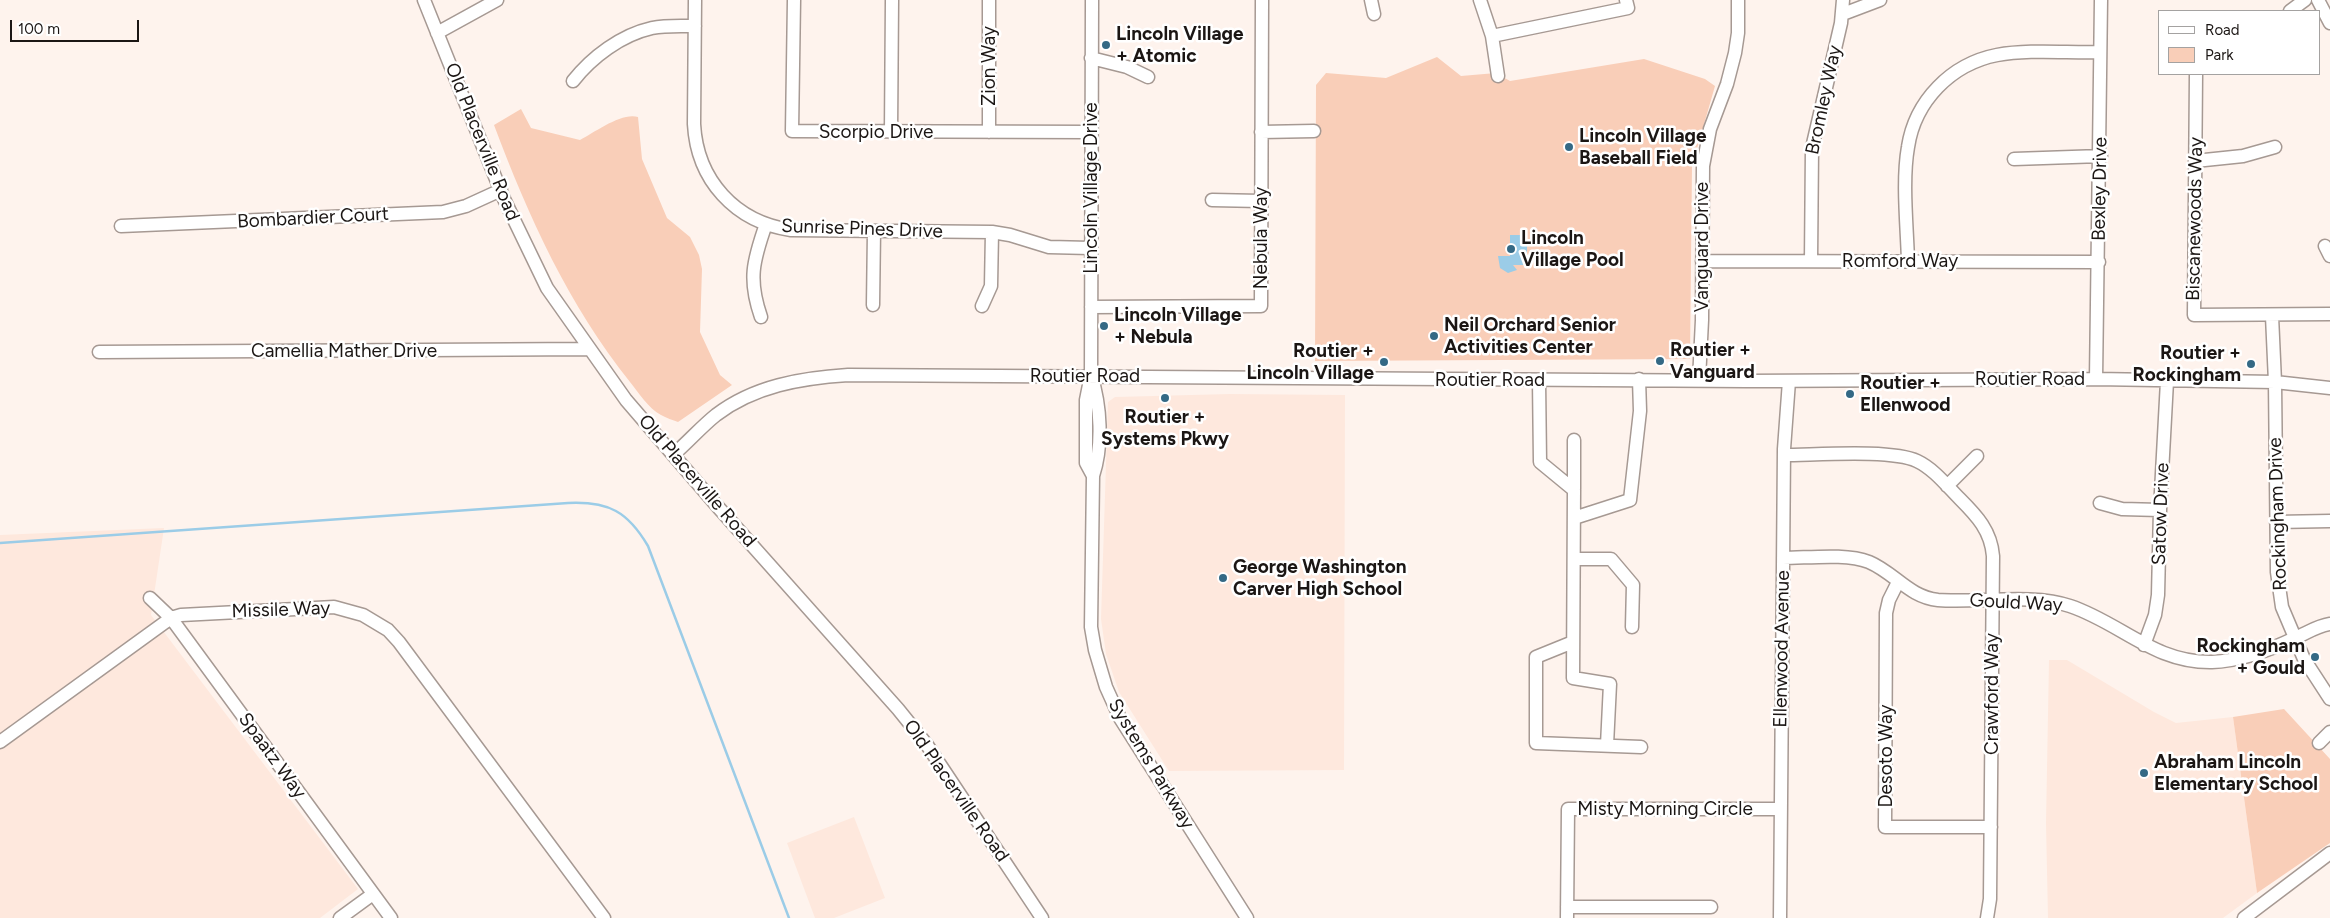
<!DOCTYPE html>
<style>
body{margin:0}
#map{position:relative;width:2330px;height:918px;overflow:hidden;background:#fef3ed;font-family:Figtree,sans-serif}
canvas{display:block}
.legend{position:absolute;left:2158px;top:10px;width:162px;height:65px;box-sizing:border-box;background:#fff;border:1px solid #a4a2a1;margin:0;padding:6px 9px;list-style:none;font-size:15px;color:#1b1614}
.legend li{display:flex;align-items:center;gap:10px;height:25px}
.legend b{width:25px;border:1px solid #a4a2a1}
.scale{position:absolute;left:10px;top:20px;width:129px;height:22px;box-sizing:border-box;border:2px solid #1b1614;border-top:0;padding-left:6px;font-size:15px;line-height:18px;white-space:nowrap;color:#1b1614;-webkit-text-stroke:4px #fff;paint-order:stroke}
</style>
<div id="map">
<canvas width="2330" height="918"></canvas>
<ul class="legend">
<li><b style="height:6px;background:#fff"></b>Road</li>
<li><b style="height:14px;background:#f9ceb8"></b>Park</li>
</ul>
<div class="scale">100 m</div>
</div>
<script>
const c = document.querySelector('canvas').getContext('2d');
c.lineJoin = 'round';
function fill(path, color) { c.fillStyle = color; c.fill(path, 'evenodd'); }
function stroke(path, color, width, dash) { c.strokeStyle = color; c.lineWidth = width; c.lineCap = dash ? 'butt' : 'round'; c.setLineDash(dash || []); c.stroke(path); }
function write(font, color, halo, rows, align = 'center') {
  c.font = font + ' Figtree,sans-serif'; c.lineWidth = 5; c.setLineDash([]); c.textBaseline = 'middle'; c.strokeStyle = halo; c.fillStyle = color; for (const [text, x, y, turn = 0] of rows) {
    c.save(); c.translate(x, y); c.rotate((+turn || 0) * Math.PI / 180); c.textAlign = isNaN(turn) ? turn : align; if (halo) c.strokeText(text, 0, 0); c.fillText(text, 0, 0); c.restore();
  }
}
fill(new Path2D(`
 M1230 394 1345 395 1344 770 1169 771 1119 692 1106 654 1101 619 1108 402 1115 397Z
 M164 528 151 615 358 889 320 918H0V535Z
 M2049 660H2067L2154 712 2176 723 2233 717 2257 893 2223 918H2048L2046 823Z
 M854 817 885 898 834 918H815L787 843Z`), '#fee8dd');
fill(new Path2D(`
 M1437 57 1461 76 1496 73 1510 81 1644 59 1705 79 1715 86 1692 166 1690 359 1315 361 1316 85 1326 73 1386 78Z
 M521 109 531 128 580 140C595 132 622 112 638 117L642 159 667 218 690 237 699 255 702 269 700 332 720 375 732 385 678 422C673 420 666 418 661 415 649 409 638 392 630 382 569 306 528 216 494 125Z
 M2284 709 2330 759V843L2257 893 2233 717Z`), '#f9ceb8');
fill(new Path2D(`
 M1510 235H1527V265H1513L1517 270 1508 273 1500 268 1498 256H1510Z`), '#9bcce7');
stroke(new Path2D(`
 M0 543 568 503C609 501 628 512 648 546L789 918`), '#9bcce7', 2.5);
const minor = new Path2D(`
 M424 0 504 199 547 288 626 400 718 507 898 709 927 745 1042 918
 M695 0 694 124C697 180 735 222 791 230L992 232 1010 235 1049 247 1090 248
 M794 0 792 131 1091 132
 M1092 0 1091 375 1086 400V463L1093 476
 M1371 0 1374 14
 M1480 0 1492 36 1498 76
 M2318 0 2330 23
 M2290 11 2305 0
 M1843 14 1880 0
 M437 33 497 0
 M1492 36 1628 8 1626 0
 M1091 58 1127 67 1148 77
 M2196 74 2194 315 2330 314
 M573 81C592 57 621 35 652 28 666 25 681 26 695 26
 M891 132 892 0
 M989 132V0
 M1261 132 1314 131
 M2014 159 2101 156
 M2195 161 2243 156 2275 147
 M1212 200 1261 201
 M121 226 443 212 466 206 501 190
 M2325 246 2330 256
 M1702 261 2099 262
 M1811 261 1812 148 1841 23 1843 0
 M1908 261C1907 226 1902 181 1908 147 1915 101 1951 64 1997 55 2029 49 2068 53 2100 52
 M873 305 874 231
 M982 306 991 286 992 232
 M1091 307 1261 306 1262 0
 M2272 316 2275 382 2277 572 2282 607 2304 659 2330 699
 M761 317C748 280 753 261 766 224
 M99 352 589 349
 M1091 375C1101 406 1103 445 1093 476L1091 627 1095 650 1106 687 1120 718 1247 918
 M2096 379 2101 0
 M1539 380 1540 462 1574 490 1573 678 1610 684 1607 745
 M1699 380 1702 320 1703 166 1710 129 1727 84 1735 53 1738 33V0
 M1574 440V489
 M673 455C688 442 701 427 716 415 754 386 801 378 848 375L1747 381 2096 379 2275 382 2330 388
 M1784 455C1815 455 1892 449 1917 461 1934 469 1947 486 1960 499 1977 516 1991 531 1993 556L1990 899 1987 918
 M1947 486 1977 456
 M2100 503 2122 509 2160 510
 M1574 518 1630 500 1640 411 1639 379
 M2276 522 2330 521
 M1783 558C1808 558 1846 553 1869 562 1895 573 1909 597 1938 600 1978 603 2033 593 2070 606 2121 623 2154 663 2212 662 2241 661 2270 650 2295 638 2307 633 2317 626 2330 624
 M1574 559H1611L1633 585 1632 627
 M1898 582 1889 600 1886 613 1885 827H1991
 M150 598 171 618 391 918
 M1573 642 1536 657V743L1641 747
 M2144 645 2155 615 2158 595 2160 510 2167 381
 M0 742 171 618 181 615 334 607 363 615 388 630 399 642 604 918
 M2319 743 2330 732
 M1567 907H1711
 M340 918 373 894
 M1567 918 1568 809H1781
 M1780 918 1784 449 1789 381
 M2244 918 2330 853`);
stroke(minor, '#a69993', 15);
stroke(minor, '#fff', 12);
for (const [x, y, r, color] of [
 [1106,45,5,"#346985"],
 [1569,147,5,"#346985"],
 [1511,249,5,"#346985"],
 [1104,326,5,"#346985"],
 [1434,336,5,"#346985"],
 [1660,361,5,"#346985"],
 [1384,362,5,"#346985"],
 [2251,364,5,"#346985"],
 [1850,394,5,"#346985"],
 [1165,398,5,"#346985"],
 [1223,578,5,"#346985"],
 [2315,657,5,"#346985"],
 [2144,773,5,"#346985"]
]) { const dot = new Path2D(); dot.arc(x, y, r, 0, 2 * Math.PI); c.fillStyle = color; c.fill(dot); stroke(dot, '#fff', 2); }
write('bold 19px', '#1b1614', '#fff', [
 ["Lincoln Village",1116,34],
 ["+ Atomic",1116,56],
 ["Lincoln Village",1579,136],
 ["Baseball Field",1579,158],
 ["Lincoln",1521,238],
 ["Village Pool",1521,260],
 ["Lincoln Village",1114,315],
 ["+ Nebula",1114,337],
 ["Neil Orchard Senior",1444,325],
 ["Activities Center",1444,347],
 ["Routier +",1670,350],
 ["Vanguard",1670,372],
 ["Routier +",1374,351,"right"],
 ["Lincoln Village",1374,373,"right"],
 ["Routier +",2241,353,"right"],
 ["Rockingham",2241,375,"right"],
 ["Routier +",1860,383],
 ["Ellenwood",1860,405],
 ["Routier +",1165,417,"center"],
 ["Systems Pkwy",1165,439,"center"],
 ["George Washington",1233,567],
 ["Carver High School",1233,589],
 ["Rockingham",2305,646,"right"],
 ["+ Gould",2305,668,"right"],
 ["Abraham Lincoln",2154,762],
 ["Elementary School",2154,784]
], 'left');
write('19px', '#1b1614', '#fff', [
 ["Zion Way",989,66,-90],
 ["Bromley Way",1824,100,-78],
 ["Scorpio Drive",876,132],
 ["Old Placerville Road",482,142,68],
 ["Lincoln Village Drive",1091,188,-90],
 ["Bexley Drive",2100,189,-89],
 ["Bombardier Court",313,218,-3],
 ["Biscanewoods Way",2195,219,-89],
 ["Sunrise Pines Drive",862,229,2],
 ["Nebula Way",1261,238,-90],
 ["Vanguard Drive",1702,247,-90],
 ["Romford Way",1900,261],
 ["Camellia Mather Drive",344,351],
 ["Routier Road",1085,376],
 ["Routier Road",2030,379],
 ["Routier Road",1490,380],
 ["Old Placerville Road",697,481,49],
 ["Satow Drive",2161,514,-88],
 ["Rockingham Drive",2278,514,-92],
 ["Gould Way",2016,603,3],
 ["Missile Way",281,610,-2],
 ["Ellenwood Avenue",1782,649,-89],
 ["Crawford Way",1992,694,-90],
 ["Spaatz Way",272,756,54],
 ["Desoto Way",1886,756,-90],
 ["Systems Parkway",1151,764,59],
 ["Old Placerville Road",956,791,55],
 ["Misty Morning Circle",1665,809]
]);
</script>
